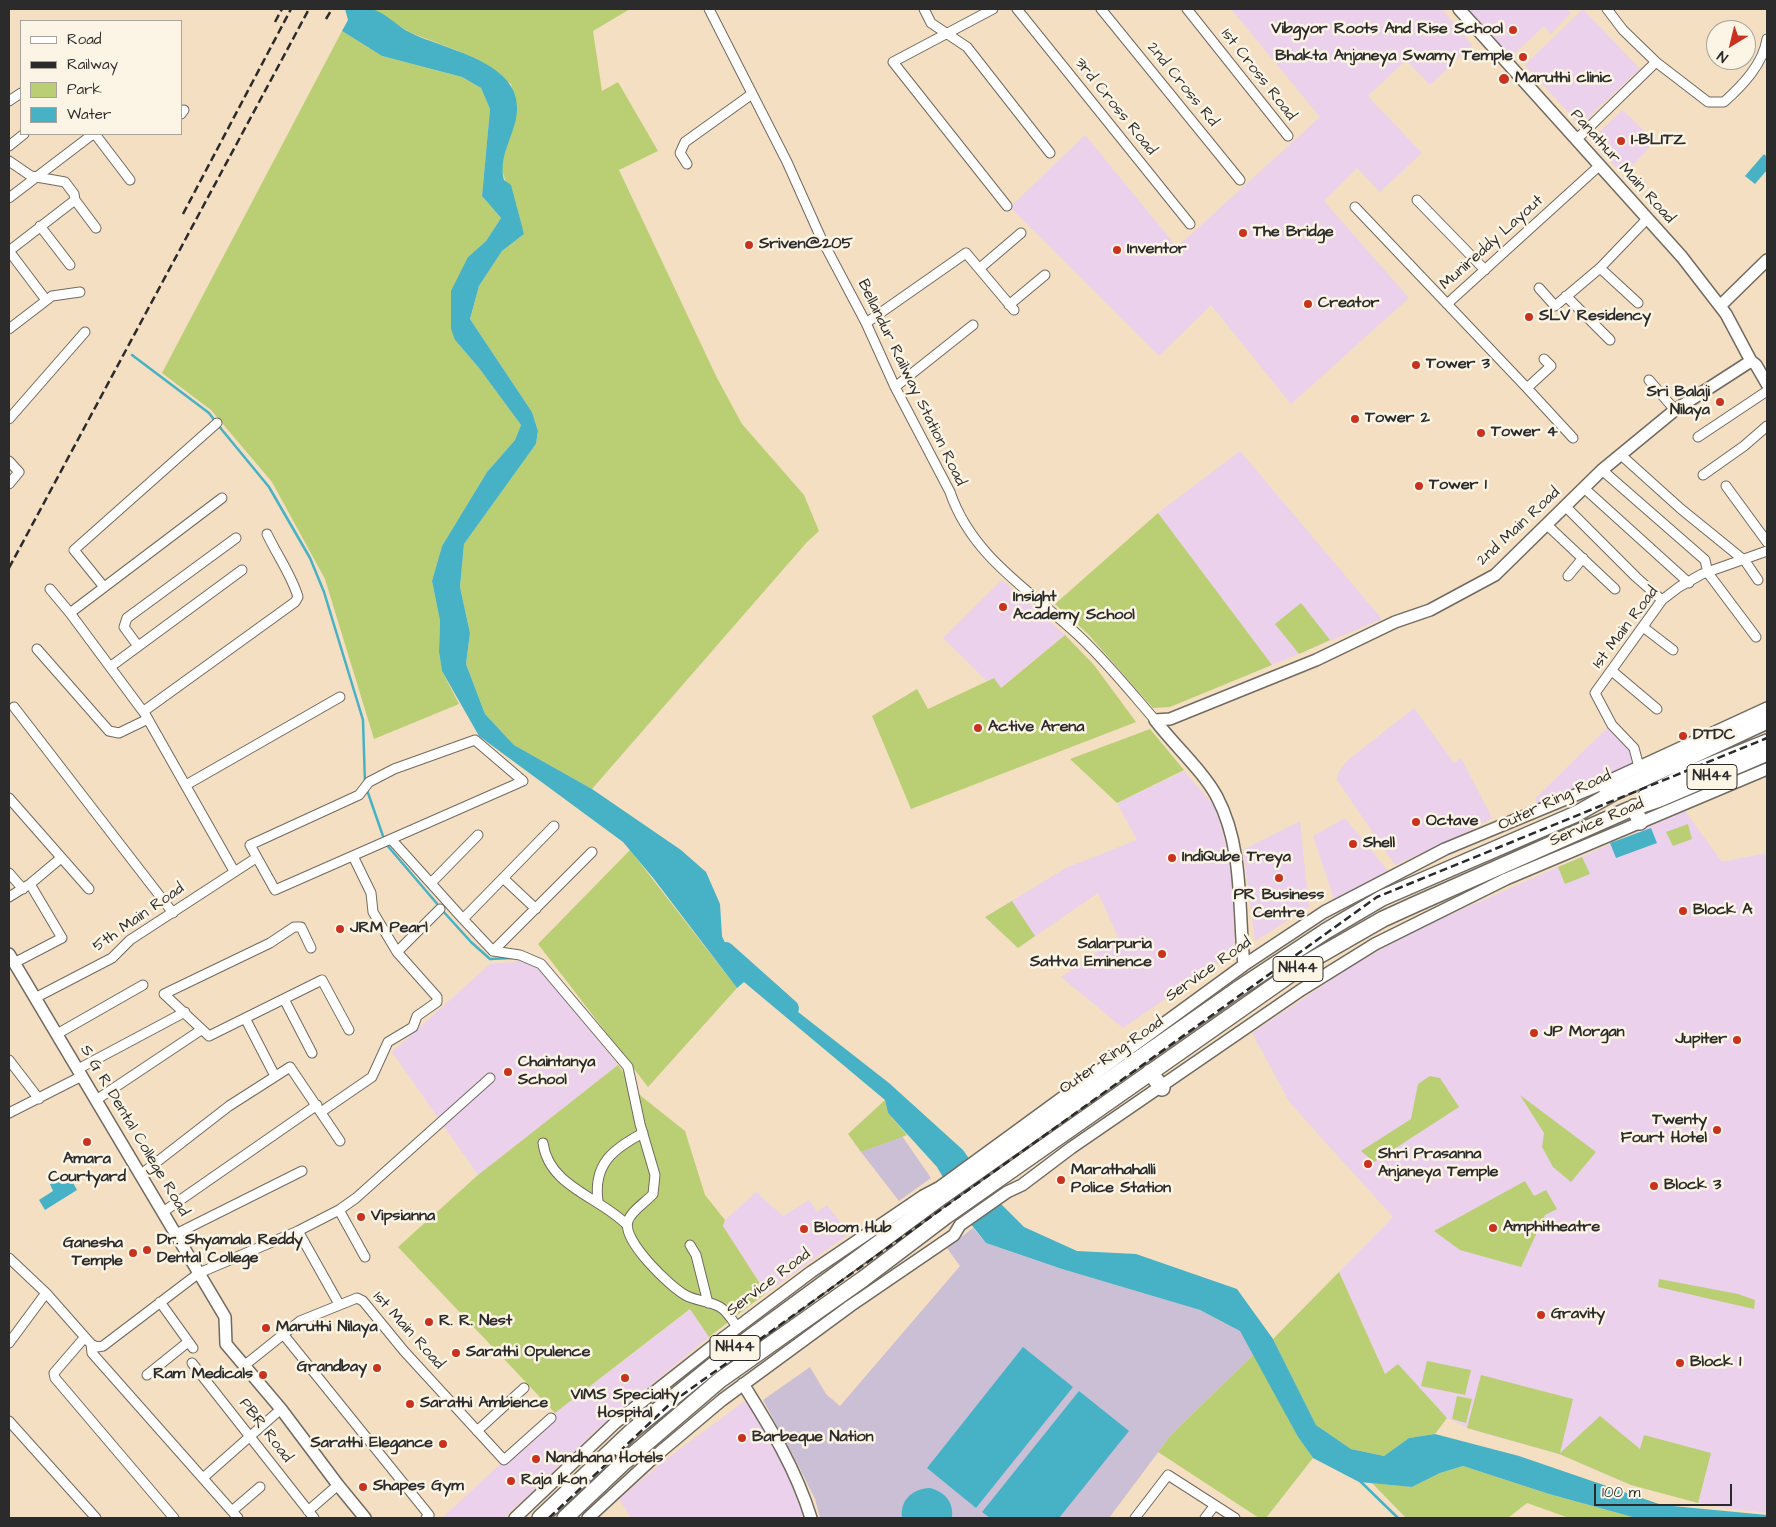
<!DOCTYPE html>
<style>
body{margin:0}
#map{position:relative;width:1776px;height:1527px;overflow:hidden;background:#f4dfc2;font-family:"Architects Daughter",sans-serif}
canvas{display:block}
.frame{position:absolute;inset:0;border:10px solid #2b2b2b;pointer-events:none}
.legend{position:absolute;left:20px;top:20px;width:162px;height:115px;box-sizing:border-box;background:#fcf5e5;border:1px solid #a8a49b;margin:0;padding:6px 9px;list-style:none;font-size:15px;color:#2b2b2b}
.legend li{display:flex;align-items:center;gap:10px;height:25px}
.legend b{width:25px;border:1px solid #a8a49b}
.north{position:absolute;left:1706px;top:20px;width:50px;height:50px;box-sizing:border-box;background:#fcf5e5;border:1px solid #a8a49b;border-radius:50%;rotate:216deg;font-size:14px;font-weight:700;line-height:20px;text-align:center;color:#2b2b2b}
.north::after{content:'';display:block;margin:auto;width:18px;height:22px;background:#c8321e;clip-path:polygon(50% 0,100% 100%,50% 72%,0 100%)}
.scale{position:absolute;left:1594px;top:1484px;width:138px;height:22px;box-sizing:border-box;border:2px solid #2b2b2b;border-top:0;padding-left:6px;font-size:15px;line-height:18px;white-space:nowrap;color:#2b2b2b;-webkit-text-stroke:4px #fcf5e5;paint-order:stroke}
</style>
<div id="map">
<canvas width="1776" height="1527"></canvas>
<div class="frame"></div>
<ul class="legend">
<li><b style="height:6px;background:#fff"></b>Road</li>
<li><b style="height:6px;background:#2b2b2b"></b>Railway</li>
<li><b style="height:14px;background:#bacf73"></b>Park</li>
<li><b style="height:14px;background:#47b2c5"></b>Water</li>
</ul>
<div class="north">N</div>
<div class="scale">100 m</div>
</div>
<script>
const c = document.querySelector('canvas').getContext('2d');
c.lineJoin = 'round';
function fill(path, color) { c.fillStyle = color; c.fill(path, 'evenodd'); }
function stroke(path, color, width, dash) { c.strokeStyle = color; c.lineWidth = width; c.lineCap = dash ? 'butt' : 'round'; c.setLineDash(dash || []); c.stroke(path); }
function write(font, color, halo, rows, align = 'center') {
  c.font = font + ' "Architects Daughter",sans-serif'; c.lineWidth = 5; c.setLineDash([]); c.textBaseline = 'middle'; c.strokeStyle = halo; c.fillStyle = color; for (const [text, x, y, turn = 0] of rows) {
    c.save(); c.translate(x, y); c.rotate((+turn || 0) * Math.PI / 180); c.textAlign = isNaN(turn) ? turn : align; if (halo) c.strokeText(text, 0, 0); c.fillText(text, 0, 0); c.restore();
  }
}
fill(new Path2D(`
 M1231 9H1442L1472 45 1430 85 1406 60 1368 96 1422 153 1380 192 1357 168 1324 201 1409 298 1291 404 1211 305 1159 356 1010 207 1085 135 1177 247 1320 117Z
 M1468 9H1567L1571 13 1551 34 1544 26 1511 57Z
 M1583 9 1640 69 1580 125 1525 65Z
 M1622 110 1655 141 1624 175 1590 141Z
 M1240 451 1382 619 1272 665 1158 513Z
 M1002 580 1065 635 1000 688 994 678 987 681 943 638Z
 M1414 708 1454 763 1461 758 1492 818 1459 836 1395 865 1337 780 1339 771 1347 761Z
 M1608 727 1630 751 1633 764 1537 804 1535 799Z
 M1184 771 1216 808 1231 864 1235 951 1123 1028 1061 977 1118 937 1098 893 1018 948 985 917 1066 868 1137 840 1117 803Z
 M1685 811 1722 862 1767 853V1513L1713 1506 1631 1485 1559 1454 1472 1430 1447 1418 1398 1365 1385 1374 1339 1272 1393 1217 1290 1103 1252 1033 1355 964 1413 931Z
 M1345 818 1388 871 1334 899 1313 836Z
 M1300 821 1309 907 1255 941 1243 850Z
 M532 957 618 1065 478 1175 392 1052 490 964 513 962Z
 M756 1192 783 1216 809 1200 817 1212 827 1205 849 1234 766 1293 723 1226 725 1220Z
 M691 1309 709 1337 600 1427 504 1518H442L555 1413Z
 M746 1400 783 1461 803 1515 798 1518H631L619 1499 665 1460Z`), '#ebd1eb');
fill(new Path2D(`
 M902 1136 931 1178 899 1201 861 1152Z
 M973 1228 986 1243 1062 1269 1200 1310 1240 1331 1254 1354 1171 1435 1109 1518H820L815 1499 796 1461 763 1400 810 1367 826 1394 840 1406 960 1266 947 1248Z`), '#cbbfd5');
fill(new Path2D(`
 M372 9H630L593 31 602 91 618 82 658 151 619 170 717 378 742 424 804 495 819 531 807 542 592 789 514 745 485 714 466 664 470 633 460 587 464 544 536 444 538 431 532 412 470 319 479 286 502 251 524 234 501 168 517 107 511 84 461 52 411 33Z
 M342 31 382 56 462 77 481 88 490 109 482 196 501 218 486 241 468 257 455 340 479 368 521 425 515 440 487 472 442 546 432 581 440 621 439 652 442 671 459 704 374 739 325 579 272 482 211 410 162 373Z
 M1158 513 1272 665 1170 707 1153 708 1088 634 1055 604Z
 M1301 603 1330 640 1299 654 1275 624Z
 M1065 635 1094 665 1136 722 911 809 872 716 917 689 928 709 994 678 1001 688Z
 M1150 729 1184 770 1117 803 1070 759Z
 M1688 824 1692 839 1673 846 1666 832Z
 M630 850 737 988 648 1087 538 944Z
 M1582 857 1590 874 1565 884 1558 867Z
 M1012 901 1035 936 1018 948 985 917Z
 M618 1065 641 1096 685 1131 705 1195 725 1220 723 1226 766 1293 709 1337 690 1309 555 1413 398 1247 478 1175Z
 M1430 1076 1440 1078 1459 1107 1374 1162 1361 1151 1411 1119 1418 1084Z
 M1520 1095 1596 1152 1571 1182 1553 1167 1542 1147 1544 1133Z
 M885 1100 888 1113 907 1135 861 1152 848 1134Z
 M1525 1181 1534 1196 1546 1190 1557 1209 1545 1215 1521 1267 1460 1250 1434 1231Z
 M1339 1272 1385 1374 1398 1364 1447 1418 1435 1434 1409 1438 1384 1456 1351 1449 1316 1425 1273 1339Z
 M1659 1279 1738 1294 1755 1300 1754 1309 1658 1287Z
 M1254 1354 1298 1437 1313 1458 1266 1518H1259L1158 1452 1171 1435Z
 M1427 1361 1471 1370 1465 1395 1421 1386Z
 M1481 1375 1573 1399 1560 1453 1600 1416 1640 1449 1644 1435 1711 1453 1698 1503 1631 1485 1559 1454 1467 1428Z
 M1457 1396 1472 1399 1466 1423 1452 1419Z
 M1463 1466 1549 1494 1636 1518H1569L1527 1503 1508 1518H1406L1372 1483 1412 1487 1440 1473Z`), '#bacf73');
fill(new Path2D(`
 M345 9C353 9 364 7 372 9 386 13 398 27 411 33 443 49 517 61 517 107 518 131 497 155 504 180L511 185 524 234 502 251 479 286 470 319 532 412 538 431 536 444 464 544 460 587 470 633 466 664 485 714 514 745 592 789 681 850 706 872 720 904 722 936 729 952 761 983 889 1083 963 1150 1001 1204 1024 1227 1077 1251 1136 1254 1237 1289 1273 1339 1316 1425 1351 1449 1384 1456 1409 1438 1435 1434 1519 1456 1662 1505 1767 1515V1518H1636L1549 1494 1463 1466 1440 1473 1412 1487 1359 1482 1313 1458 1298 1437 1240 1331 1200 1310 1062 1269 986 1243 970 1223 937 1167 888 1113 885 1100 744 982 737 988 654 879 623 842 479 736 442 671 439 652 440 621 432 581 442 546 487 472 515 440 521 425 479 368 455 340 451 329V291L468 257 486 241 501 218 482 196 490 109 481 88 462 77 382 56 342 31 348 20Z
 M1764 154 1767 157V170L1755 184 1745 176Z
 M1651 828 1657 843 1616 858 1610 843Z
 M58 1179 62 1184 71 1179 77 1190 45 1210 39 1200 53 1191 50 1184Z
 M1023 1347 1073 1387 976 1508 927 1468Z
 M1079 1391 1129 1431 1059 1518H990L982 1512Z
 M930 1488C945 1492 954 1502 952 1518H902C900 1500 912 1489 930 1488Z`), '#47b2c5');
stroke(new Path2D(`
 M132 355 209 413 215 421
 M218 425 269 487 310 558 324 592 363 720 365 784
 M367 790 384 839
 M386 844 439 906
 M442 910 471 942 490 959 512 958
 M1360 1481 1398 1518`), '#47b2c5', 2.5);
stroke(new Path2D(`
 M726 950 791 1008`), '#47b2c5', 16);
const street = new Path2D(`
 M709 9 787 162 821 238 866 323 895 387 950 492C972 557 1030 590 1078 635 1106 661 1130 691 1155 720
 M924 9 931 23 967 47 1050 153
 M993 9 893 62 1007 206
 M1017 9 1190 224
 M1101 9 1240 180
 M1187 9 1288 136
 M1607 9 1623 30 1656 62 1708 102H1724C1743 85 1763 64 1767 39
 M9 101 21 93
 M181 114 184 110
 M95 134 130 180
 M1576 140 1656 62
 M9 146 24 134
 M9 161 31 176 65 182 74 194 75 200
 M687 164 680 153 685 142 752 94
 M9 198 93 134
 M1417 200 1485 270
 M1355 207 1527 388
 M40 226 70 265
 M9 251 75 200 96 228
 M9 251 46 300
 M980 268 1021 233
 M1600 268 1638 303
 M1539 288 1555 306 1600 268 1647 219
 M1566 296 1610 340
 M1447 304 1599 166
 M1009 305 1045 275
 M866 323 966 253 1014 310
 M9 329 52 296 80 292
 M1544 359 1551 366 1527 388 1573 438
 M1649 380 1675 410
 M895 387 973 325
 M9 419 85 332
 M1698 437 1767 391
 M1621 455 1681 509 1745 561 1758 580
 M9 461 19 472 9 484
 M1602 470 1705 560 1708 573 1756 637
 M1703 475 1744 446 1767 426
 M1726 486 1767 542
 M1584 488 1689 583
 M222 498 70 613 145 714 234 871
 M1566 507 1636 577 1662 600
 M1546 524 1615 589
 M1568 576 1583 558
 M104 587 74 550 217 423
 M50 589 70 613
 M1643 627 1673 650
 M138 646 124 627 127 618 236 538
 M37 649 109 731 119 733 148 719
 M110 667 242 570
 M1612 671 1657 709
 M14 707 173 913
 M144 711 295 602 298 597C292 576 277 555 267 534
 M475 740 523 781 275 890 250 845 359 795 369 782 394 769Z
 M1639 767 1634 748 1612 725 1595 693 1662 600 1679 587 1702 574 1767 551
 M186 785 340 697
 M9 798 89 889
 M391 839 463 919 554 826
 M353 856 371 893 373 912 397 952
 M9 873 23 889
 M503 878 536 909
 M431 883 478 835
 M9 897 30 884 61 858
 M463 919 493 951 592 852
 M311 948 301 927H294L270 943 164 994 209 1036 322 980 349 1030
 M493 951 520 955 541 964 628 1067 640 1124 655 1175 653 1194C646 1202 631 1211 628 1221 621 1240 671 1288 687 1296 697 1301 710 1301 720 1307 727 1311 733 1321 737 1327
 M14 963 62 938 30 884
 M35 998 112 958 130 940 256 858
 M284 999 312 1053
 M245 1018 275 1076
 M57 1034 143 985
 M9 1060 39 1099
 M78 1069 185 1012
 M96 1100 201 1030
 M321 1112 372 1077 388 1042 413 1027 417 1016 437 1002V997L397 952 440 909
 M9 1113 82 1076
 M543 1143C549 1187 600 1197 627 1225
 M140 1175 229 1106 290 1067 340 1141
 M598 1201C593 1164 613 1149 643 1133
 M339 1210 365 1257
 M163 1212 317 1105
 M298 1231 339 1304
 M176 1234 302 1171
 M690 1245 696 1255 708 1303
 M9 1258 46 1293 91 1344 97 1347 103 1346 199 1273 298 1231 339 1210 356 1198 490 1078
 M160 1302 193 1348
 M283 1334 429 1515 426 1518
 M85 1337 54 1373 55 1378 174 1518
 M9 1343 46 1293
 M91 1344 92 1353 238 1518
 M192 1363 314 1518
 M245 1365 300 1321 357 1298 363 1301 404 1351 504 1460 551 1418
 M147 1375 188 1342
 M9 1421 96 1518
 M477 1431 524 1388
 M204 1477 281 1409
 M232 1511 260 1487
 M308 1511 338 1485
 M1135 1518 1168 1475 1235 1518
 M1205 1518 1215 1505`);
const secondary = new Path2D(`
 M1459 9 1682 257 1726 314 1751 361 1756 365 1767 384
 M1720 306 1767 260
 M1155 720 1170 719 1316 660 1395 622 1430 610 1495 575 1602 470 1675 410 1751 361
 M1155 720C1173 744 1204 772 1217 797 1244 848 1238 909 1244 965
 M9 954 225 1317 226 1344 281 1409 338 1485 365 1518
 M743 1384C770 1427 796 1469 811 1518
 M515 1518 615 1423 714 1345 811 1272 923 1196 940 1187 1244 965 1324 912 1445 849 1602 784 1767 708
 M588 1518 653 1458 722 1400 850 1306 954 1235 960 1225 1007 1192 1022 1185 1071 1148 1301 990 1375 944 1506 879 1767 769`);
const highway = new Path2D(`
 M1602 784 1615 792
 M1646 796 1688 774 1767 742
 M1634 807 1640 822
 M1150 1072 1162 1088
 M540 1518 632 1431 722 1358 940 1198 1241 987 1326 931 1382 898 1576 814 1615 792 1767 721
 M565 1518 622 1464 720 1380 863 1279 946 1216 1308 962 1383 919 1416 904 1628 810 1657 800 1767 753`);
stroke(street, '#716a60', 11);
stroke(secondary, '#716a60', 14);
stroke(highway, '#716a60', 18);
stroke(street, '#fff', 9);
stroke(secondary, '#fff', 11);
stroke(highway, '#fff', 15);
stroke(new Path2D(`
 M326 19 332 9
 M275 22 282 9
 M183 214 291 9
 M9 568 309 9
 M549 1518 671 1403 1377 897 1767 738`), '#2b2b2b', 2.5, [8, 4]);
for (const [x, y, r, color] of [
 [1513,30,5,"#c8321e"],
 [1523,57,5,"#c8321e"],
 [1504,79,6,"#c8321e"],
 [1621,141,5,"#c8321e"],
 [1243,233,5,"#c8321e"],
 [749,245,5,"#c8321e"],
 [1117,250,5,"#c8321e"],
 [1308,304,5,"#c8321e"],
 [1529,317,5,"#c8321e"],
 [1416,365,5,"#c8321e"],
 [1720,402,5,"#c8321e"],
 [1355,419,5,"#c8321e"],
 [1481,433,5,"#c8321e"],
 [1419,486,5,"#c8321e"],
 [1003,607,5,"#c8321e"],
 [978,728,5,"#c8321e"],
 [1683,736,5,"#c8321e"],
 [1416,822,5,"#c8321e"],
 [1353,844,5,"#c8321e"],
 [1172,858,5,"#c8321e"],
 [1279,878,5,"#c8321e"],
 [1683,911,5,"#c8321e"],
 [340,929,5,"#c8321e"],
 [1162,954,5,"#c8321e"],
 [1534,1033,5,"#c8321e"],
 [1737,1040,5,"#c8321e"],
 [508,1072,5,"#c8321e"],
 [1717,1130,5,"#c8321e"],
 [87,1142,5,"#c8321e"],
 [1368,1164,5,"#c8321e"],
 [1061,1180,5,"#c8321e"],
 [1654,1186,5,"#c8321e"],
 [361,1217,5,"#c8321e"],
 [1493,1228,5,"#c8321e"],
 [804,1229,5,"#c8321e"],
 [147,1250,5,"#c8321e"],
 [133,1253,5,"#c8321e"],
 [1541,1315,5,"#c8321e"],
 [429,1322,5,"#c8321e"],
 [266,1328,5,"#c8321e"],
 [456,1353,5,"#c8321e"],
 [1680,1363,5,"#c8321e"],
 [377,1368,5,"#c8321e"],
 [263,1375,5,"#c8321e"],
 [625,1378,5,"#c8321e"],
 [410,1404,5,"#c8321e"],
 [742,1438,5,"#c8321e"],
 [443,1444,5,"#c8321e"],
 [536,1459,5,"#c8321e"],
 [511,1481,5,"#c8321e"],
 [363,1487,5,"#c8321e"]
]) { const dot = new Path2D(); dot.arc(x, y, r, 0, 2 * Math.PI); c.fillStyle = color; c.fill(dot); stroke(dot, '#fcf5e5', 2); }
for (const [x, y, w] of [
 [1712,777,50],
 [1298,969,50],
 [735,1348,50]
]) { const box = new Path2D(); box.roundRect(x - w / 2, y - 12.5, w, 25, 4); c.fillStyle = '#fcf5e5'; c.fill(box); stroke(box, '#2b2b2b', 1); }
write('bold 15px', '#2b2b2b', null, [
 ["NH44",1712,777],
 ["NH44",1298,969],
 ["NH44",735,1348]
]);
write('bold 16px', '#2b2b2b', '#fcf5e5', [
 ["Vibgyor Roots And Rise School",1503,30,"right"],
 ["Bhakta Anjaneya Swamy Temple",1513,57,"right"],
 ["Maruthi clinic",1515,79],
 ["I-BLITZ",1631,141],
 ["The Bridge",1253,233],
 ["Sriven@205",759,245],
 ["Inventor",1127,250],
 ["Creator",1318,304],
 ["SLV Residency",1539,317],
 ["Tower 3",1426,365],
 ["Sri Balaji",1710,393,"right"],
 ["Nilaya",1710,411,"right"],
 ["Tower 2",1365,419],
 ["Tower 4",1491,433],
 ["Tower 1",1429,486],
 ["Insight",1013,598],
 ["Academy School",1013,616],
 ["Active Arena",988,728],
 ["DTDC",1693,736],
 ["Octave",1426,822],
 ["Shell",1363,844],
 ["IndiQube Treya",1182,858],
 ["PR Business",1279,896,"center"],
 ["Centre",1279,914,"center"],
 ["Block A",1693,911],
 ["JRM Pearl",350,929],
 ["Salarpuria",1152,945,"right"],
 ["Sattva Eminence",1152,963,"right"],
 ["JP Morgan",1544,1033],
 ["Jupiter",1727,1040,"right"],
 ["Chaintanya",518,1063],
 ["School",518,1081],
 ["Twenty",1707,1121,"right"],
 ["Fourt Hotel",1707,1139,"right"],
 ["Shri Prasanna",1378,1155],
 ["Anjaneya Temple",1378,1173],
 ["Amara",87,1160,"center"],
 ["Courtyard",87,1178,"center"],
 ["Marathahalli",1071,1171],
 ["Police Station",1071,1189],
 ["Block 3",1664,1186],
 ["Vipsianna",371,1217],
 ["Amphitheatre",1503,1228],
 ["Bloom Hub",814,1229],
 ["Dr. Shyamala Reddy",157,1241],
 ["Dental College",157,1259],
 ["Ganesha",123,1244,"right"],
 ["Temple",123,1262,"right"],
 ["Gravity",1551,1315],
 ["R. R. Nest",439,1322],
 ["Maruthi Nilaya",276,1328],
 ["Sarathi Opulence",466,1353],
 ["Block 1",1690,1363],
 ["Grandbay",367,1368,"right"],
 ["Ram Medicals",253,1375,"right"],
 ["VIMS Specialty",625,1396,"center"],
 ["Hospital",625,1414,"center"],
 ["Sarathi Ambience",420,1404],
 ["Barbeque Nation",752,1438],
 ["Sarathi Elegance",433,1444,"right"],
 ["Nandhana Hotels",546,1459],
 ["Raja Ikon",521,1481],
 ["Shapes Gym",373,1487]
], 'left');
write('16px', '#2b2b2b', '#fcf5e5', [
 ["1st Cross Road",1258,75,52],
 ["2nd Cross Rd",1182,85,51],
 ["3rd Cross Road",1115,107,51],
 ["Panathur Main Road",1622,167,48],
 ["Munireddy Layout",1492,243,-42],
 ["Bellandur Railway Station Road",911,383,64],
 ["2nd Main Road",1519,527,-43],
 ["1st Main Road",1626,628,-53],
 ["Outer Ring Road",1555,801,-25],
 ["Service Road",1597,823,-23],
 ["5th Main Road",139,918,-35],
 ["Service Road",1209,970,-35],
 ["Outer Ring Road",1112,1056,-35],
 ["S G R Dental College Road",134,1131,59],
 ["Service Road",769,1283,-37],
 ["1st Main Road",408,1331,48],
 ["PBR Road",265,1431,52]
]);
</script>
